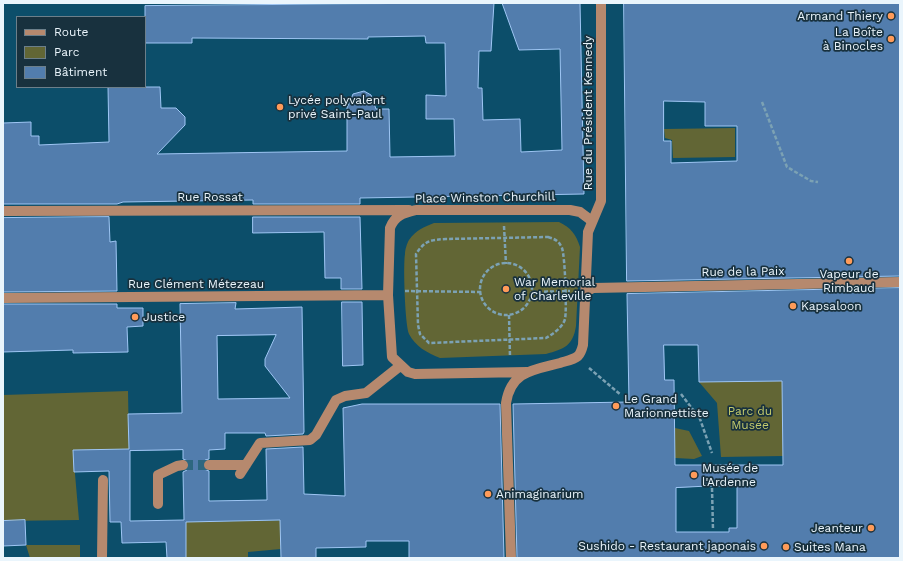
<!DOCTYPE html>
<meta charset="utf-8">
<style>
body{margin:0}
#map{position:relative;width:903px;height:561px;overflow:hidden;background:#0c4e6a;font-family:"Work Sans",sans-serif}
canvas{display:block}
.frame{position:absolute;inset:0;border:4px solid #eaf5fc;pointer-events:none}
.legend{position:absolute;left:16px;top:16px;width:130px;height:72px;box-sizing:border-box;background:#18313e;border:1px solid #6c7f8a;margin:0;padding:5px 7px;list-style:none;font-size:12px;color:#eaf5fc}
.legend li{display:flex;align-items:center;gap:8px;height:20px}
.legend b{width:20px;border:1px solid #6c7f8a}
</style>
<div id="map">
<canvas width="903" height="561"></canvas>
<div class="frame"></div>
<ul class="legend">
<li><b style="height:5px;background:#b6896e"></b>Route</li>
<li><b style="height:11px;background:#626635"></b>Parc</li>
<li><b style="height:11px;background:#527dad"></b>Bâtiment</li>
</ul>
</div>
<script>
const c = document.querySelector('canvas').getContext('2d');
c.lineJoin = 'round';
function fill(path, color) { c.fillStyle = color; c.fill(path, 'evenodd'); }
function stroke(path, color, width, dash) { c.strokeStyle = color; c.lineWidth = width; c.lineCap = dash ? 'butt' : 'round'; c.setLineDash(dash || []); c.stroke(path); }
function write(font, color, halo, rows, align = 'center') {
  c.font = font + ' "Work Sans",sans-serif'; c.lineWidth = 3.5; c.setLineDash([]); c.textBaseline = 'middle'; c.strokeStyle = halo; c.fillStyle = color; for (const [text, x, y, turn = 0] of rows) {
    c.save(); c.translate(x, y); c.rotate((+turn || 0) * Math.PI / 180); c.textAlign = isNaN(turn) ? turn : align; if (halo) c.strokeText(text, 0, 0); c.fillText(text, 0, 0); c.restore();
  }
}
fill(new Path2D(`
 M735 128V157L673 158 672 140 665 138 664 129Z
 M559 222C571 228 576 234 580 247L576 326C573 346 564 349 546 354L440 358C427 353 415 346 409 334 405 325 403 265 405 254 405 250 407 243 409 240 416 230 424 227 434 223Z
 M783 381V456L721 457 717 403 699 382Z
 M128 391 129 449 73 451 79 520 3 521V395Z
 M675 428 689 431 702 456 694 459 675 458Z
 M296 520 280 546 281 549 248 552V558H186V522Z
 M26 545H80V558H30Z`), '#626635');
const building = new Path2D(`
 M494 3 491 51H479L478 88H482L483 120 520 119 521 152 562 150 560 49 519 50 502 3H580L584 194 360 198V204H253V200L123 202 117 204H3V123L31 122V136H39V145L109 142 108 87H160L161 108H176L185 117V125L157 154 347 151V108L353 94 364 91 371 95 376 109H389L390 157 455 156 454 119H426V95L446 96 445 43H426L425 36 368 37V39L192 38V43H145V6Z
 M624 3H900V276L627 281ZM664 101 705 102V126H737V161L671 163V141H664Z
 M109 217 110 242 116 241 117 291 3 292V218Z
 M253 217H360L362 289H341V278H325L324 232 253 233Z
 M900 288V558H517L513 404 629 402 627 294ZM664 345H698L699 382 782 381 783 465H675L674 380H665ZM709 486H737V528H729V532H676V488Z
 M342 302H362L363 365 343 366Z
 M236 303 235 309 302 307 304 432 303 434 266 436 265 433H225V449L209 450V459L205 460 203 465 204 469 209 471V501L267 500 266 449 303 447 304 494 345 496 343 408 362 404H500L504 558H409V541H366V547L316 548V558H281L280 520 186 522V558H167L166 542 122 543 121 522H110L109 471 74 472 73 450 129 449 128 414 182 413 180 304ZM276 335 265 359V366L290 398 218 399 217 336ZM183 450V459L188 461 189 464 187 470 183 472 184 520 130 521V451Z
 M3 304H117V308H143V326L127 327 128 352 73 353V350L3 352Z
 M25 520 26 545 3 546V521Z`);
fill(building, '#527dad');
stroke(building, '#9fc6f4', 1);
stroke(new Path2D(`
 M183 465H209`), '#2d6780', 10, [10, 5]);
stroke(new Path2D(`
 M762 102 787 167 811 181 818 182
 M504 226 506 264
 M548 237C555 239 559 241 562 248 565 256 567 310 565 319 563 327 553 334 546 338L429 343 420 334 418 325 416 254C425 240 431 240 446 239Z
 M480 289a26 26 0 1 1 52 0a26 26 0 1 1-52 0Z
 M405 291 481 292
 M532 292 570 291
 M509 315 510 357
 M589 368 621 395
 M681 394 700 419 712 453
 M712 488 713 530`), '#7ca2b4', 2.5, [4, 2]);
stroke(new Path2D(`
 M3 211 409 210
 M587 291 593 288 900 282
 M3 298 388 295
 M527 372 415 374 408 372 392 357 388 295 390 228C395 215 404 213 416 210H570L580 212 592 221
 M209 465H246
 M240 474 260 443 310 440 316 435 336 400 345 396 366 393 400 366
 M158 504V475L177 466 183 465
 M102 558 103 480
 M511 558 506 403C511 371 533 370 560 363 566 361 573 360 578 356 580 354 582 349 583 345L588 232 601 201V3`), '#b6896e', 10);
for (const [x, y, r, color] of [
 [891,16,4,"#ff9b59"],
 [891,39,4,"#ff9b59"],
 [280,107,4,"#ff9b59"],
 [849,261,4,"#ff9b59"],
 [506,289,4,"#ff9b59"],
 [793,306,4,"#ff9b59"],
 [135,317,4,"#ff9b59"],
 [616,406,4,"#ff9b59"],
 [694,475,4,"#ff9b59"],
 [488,494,4,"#ff9b59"],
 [871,528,4,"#ff9b59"],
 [764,546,4,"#ff9b59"],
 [786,547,4,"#ff9b59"]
]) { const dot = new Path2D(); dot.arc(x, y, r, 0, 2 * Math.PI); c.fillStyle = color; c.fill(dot); stroke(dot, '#18313e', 1.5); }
write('12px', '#eaf5fc', '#18313e', [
 ["Armand Thiery",883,16,"right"],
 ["La Boîte",883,32,"right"],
 ["à Binocles",883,46,"right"],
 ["Lycée polyvalent",288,100],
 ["privé Saint-Paul",288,114],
 ["Vapeur de",849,274,"center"],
 ["Rimbaud",849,288,"center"],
 ["War Memorial",514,282],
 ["of Charleville",514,296],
 ["Kapsaloon",801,306],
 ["Justice",143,317],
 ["Le Grand",624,399],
 ["Marionnettiste",624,413],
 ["Musée de",702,468],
 ["l'Ardenne",702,482],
 ["Animaginarium",496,494],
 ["Jeanteur",863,528,"right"],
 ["Sushido - Restaurant japonais",756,546,"right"],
 ["Suites Mana",794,547]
], 'left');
write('12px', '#eaf5fc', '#18313e', [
 ["Rue du Président Kennedy",588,113,-90],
 ["Rue Rossat",210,197],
 ["Place Winston Churchill",485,198,-1],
 ["Rue de la Paix",743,272,-1],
 ["Rue Clément Métezeau",196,284]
]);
write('12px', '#c4cb6c', '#18313e', [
 ["Parc du",750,411],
 ["Musée",750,425]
]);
</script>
